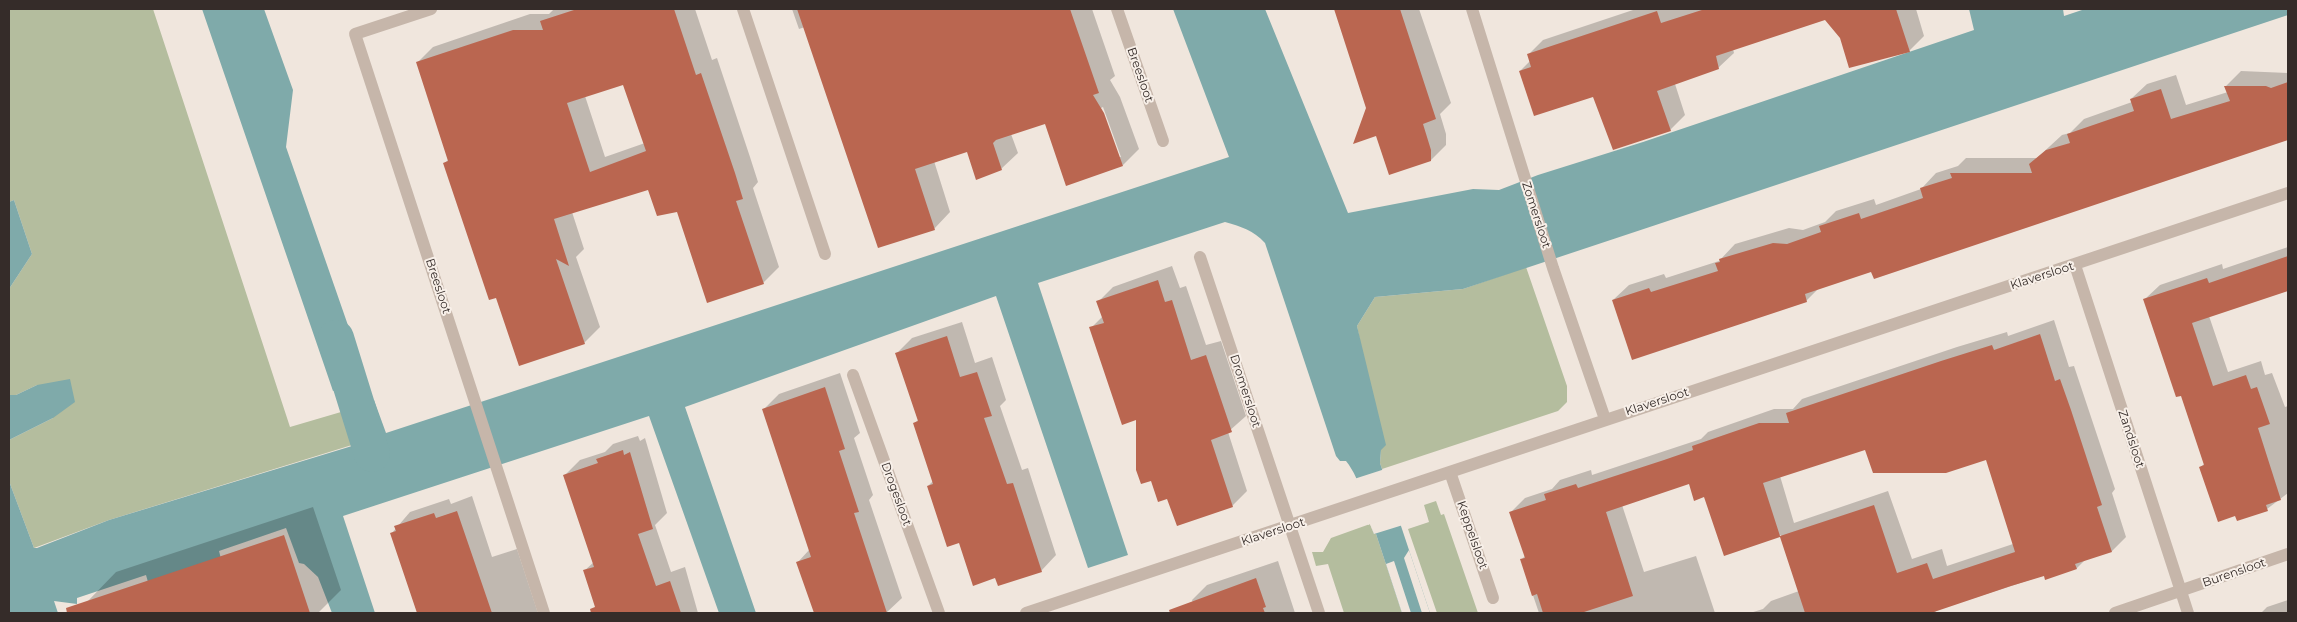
<!DOCTYPE html>
<style>
body{margin:0}
#map{position:relative;width:2297px;height:622px;overflow:hidden;background:#f0e6dd;font-family:Montserrat,sans-serif}
canvas{display:block}
.frame{position:absolute;inset:0;border:10px solid #352c29;pointer-events:none}
</style>
<div id="map">
<canvas width="2297" height="622"></canvas>
<div class="frame"></div>
</div>
<script>
const c = document.querySelector('canvas').getContext('2d');
c.lineJoin = 'round';
function fill(path, color) { c.fillStyle = color; c.fill(path, 'evenodd'); }
function stroke(path, color, width, dash) { c.strokeStyle = color; c.lineWidth = width; c.lineCap = dash ? 'butt' : 'round'; c.setLineDash(dash || []); c.stroke(path); }
function write(font, color, halo, rows, align = 'center') {
  c.font = font + ' Montserrat,sans-serif'; c.lineWidth = 4; c.setLineDash([]); c.textBaseline = 'middle'; c.strokeStyle = halo; c.fillStyle = color; for (const [text, x, y, turn = 0] of rows) {
    c.save(); c.translate(x, y); c.rotate((+turn || 0) * Math.PI / 180); c.textAlign = isNaN(turn) ? turn : align; if (halo) c.strokeText(text, 0, 0); c.fillText(text, 0, 0); c.restore();
  }
}
fill(new Path2D(`
 M9 9H153L290 427 341 412 352 445 109 520 34 548 9 481V440L53 418 37 385 16 395H9V289L32 254 14 200 9 202Z
 M1526 267 1567 386V402L1558 411 1382 469 1380 463 1381 450 1357 326 1375 297 1463 289Z
 M1436 501 1441 515 1444 514 1478 613H1437L1408 529 1429 522 1424 505Z
 M1370 524 1374 534H1376L1402 613H1344L1328 564 1316 566 1312 552H1323L1331 538Z`), '#b4bd9e');
fill(new Path2D(`
 M202 9H264L293 90 286 147 367 380 333 391Z
 M1173 9H1265L1348 213 1473 189 1499 190 1538 175 1643 142 1974 30 1969 9H2063L2064 16 2085 9H2288V15L1463 289 1375 297 1357 326 1386 445 1381 450 1380 463 1430 613H1402L1376 534H1374C1366 510 1362 481 1346 461H1340L1336 456 1265 243C1253 230 1242 227 1225 222L1038 283 1128 555 1088 568 996 296 685 407 756 613H719L649 416 343 516 375 613H332L318 577 304 564 299 563 286 528 219 551 221 559 148 582 146 575 77 598V604L54 601 58 613H9V481L34 548H37L109 520 352 446 341 412 374 400 386 433 1229 157Z
 M14 200 32 254 9 289V202Z
 M70 379 75 402 53 418 9 440V395H16L37 385Z`), '#7faaaa');
fill(new Path2D(`
 M1385 469 1403 525 1374 534 1370 524 1368 525 1354 479Z
 M1409 550 1430 613H1422L1404 558Z
 M1394 561 1411 613H1402L1386 564Z`), '#f0e6dd');
fill(new Path2D(`
 M554 9H695L712 60 717 58 750 157 758 182 753 188 779 267 763 283 678 210 649 189 572 212 584 249 576 257 600 327 584 343 497 296 445 163 449 159 417 63 433 47 530 14H549ZM624 83 645 143 605 157 585 96Z
 M792 9H1092L1115 76 1110 80 1120 97 1139 149 1123 165 1046 123 1011 134 1018 153 1001 169 967 150 934 161 950 212 934 229 805 27 799 29ZM1103 107 1121 157H1119L1101 108Z
 M1335 9H1419L1451 103 1440 114 1446 134V145L1431 160 1368 108Z
 M1636 9H1916L1924 36 1909 51 1841 38 1825 19 1733 49 1734 53 1718 68 1675 84 1685 115 1670 130 1593 96 1520 71 1530 61 1528 55 1543 40Z
 M2241 71 2288 73V139L1875 277 1872 271 1819 288 1806 301 1613 300 1629 285 1664 274 1666 278 1719 261 1735 244 1789 228 1803 230 1825 222 1836 211 1874 199 1876 205 1921 189 1936 173 1958 166 1966 158H2037L2062 135 2070 133 2084 119 2132 102 2131 99 2147 84 2176 75 2186 105 2228 92 2226 86Z
 M2288 247V289L2209 316 2228 372 2261 361 2265 375 2272 373 2285 407 2288 406V493L2267 509 2235 514 2201 467 2205 463 2182 395 2145 299 2160 285 2222 264 2223 269Z
 M1172 266 1180 288 1186 286 1206 345 1221 341 1246 416 1228 432 1247 491 1232 506 1138 418 1091 328 1103 316 1098 302 1113 287Z
 M2054 320 2069 367 2074 366 2115 489 2112 493 2126 537 2112 551 2085 560 2077 568 2045 575 1937 610 1934 613H1750L1763 609 1771 601 1799 591 1781 535 1724 555 1705 496 1689 483 1622 505 1644 572 1696 556 1715 613H1539L1521 560 1525 556 1511 512 1525 498 1552 489 1560 480 1591 470 1592 475 1701 439 1708 432 1774 409H1793L1802 399 1957 347 2007 332 2008 336ZM1866 448 1987 458 2013 544 1947 566 1942 549 1912 559 1888 491 1794 523 1780 476Z
 M962 322 975 363 992 357 1006 400 1000 406 1022 470 1028 468 1056 555 1041 571 996 576 959 542 928 486 933 481 915 423 919 419 897 353 912 338Z
 M840 373 860 433 854 438 873 495 869 500 902 598 886 613H815L798 562 810 549 764 409 779 394Z
 M638 436 640 441 645 438 667 513 655 525 671 572 685 567 698 613H599L584 571 594 562 565 475 580 460 605 452 613 444Z
 M472 496 492 557 517 549 538 613H418L392 533 410 512 449 499 451 504Z
 M313 507 341 590 318 613H91L87 602 116 572Z
 M1278 561 1295 613H1196L1192 600 1207 585Z
 M2288 600V613H2261L2267 607Z`), '#0003');
stroke(new Path2D(`
 M336 338 372 454`), '#7faaaa', 36);
fill(new Path2D(`
 M577 9H674L696 75 701 73 735 173 743 199 736 201 764 284 707 303 677 212 657 216 648 190 554 219 569 266 556 259 585 344 519 366 496 298 489 300 443 163 448 161 416 62 513 30H543L540 21ZM623 85 646 151 590 172 567 103Z
 M797 9H1070L1099 93 1093 95 1104 113 1123 166 1066 186 1045 124 996 140 993 143 1002 170 976 180 967 152 915 169 935 230 878 248Z
 M1334 9H1400L1436 119 1423 124 1431 150V161L1389 175 1376 136 1353 144 1366 108Z
 M1705 9H1896L1910 52 1849 68 1840 38 1825 20 1716 56 1719 69 1657 91 1671 131 1613 150 1593 97 1534 116 1519 71 1531 67 1527 54 1657 11 1661 23Z
 M2288 82V140L1874 279 1871 272 1805 294 1807 302 1632 360 1612 300 1649 288 1651 292 1718 271 1715 263 1720 262 1719 259 1773 243 1787 244 1821 232 1819 226 1859 213 1861 219 1923 198 1920 188 1952 178 1950 173H2032L2029 164 2046 150 2070 143 2067 134 2134 111 2130 99 2161 89 2171 119 2230 101 2224 86H2266L2271 88Z
 M2288 256V291L2192 323 2213 386 2246 375 2251 389 2257 387 2270 424 2258 428 2281 500 2266 505 2268 511 2237 521 2235 516 2218 522 2199 467 2204 465 2181 396 2176 397 2143 299 2207 278 2209 283Z
 M1158 280 1165 302 1172 300 1191 360 1206 355 1232 432 1211 440 1233 507 1177 526 1167 499 1158 502 1151 481 1141 484 1136 470V420L1122 425 1089 327 1104 323 1096 301Z
 M2040 334 2055 381 2060 379 2071 410 2102 505 2097 507 2112 552 2075 564 2077 569 2045 580 2044 576 2011 586 1931 613H1805L1780 537 1724 556 1704 497 1694 501 1689 484 1606 512 1633 596 1581 613H1543L1537 594 1532 596 1520 559 1525 558 1509 512 1546 500 1544 494 1576 484 1578 488 1664 460 1693 450 1692 446 1759 423H1789L1786 413 1941 361 1992 345 1994 350ZM1865 450 1873 473H1946L1986 460 2015 552 1933 579 1927 563 1897 573 1874 505 1780 536 1763 483Z
 M947 336 960 377 977 372 992 416 984 418 1007 484 1013 483 1042 572 998 586 995 578 973 586 959 543 947 547 927 486 933 484 913 423 918 421 895 353Z
 M825 387 845 449 839 451 859 512 854 513 887 613H814L796 562 811 557 762 409Z
 M623 450 624 455 630 452 653 529 638 534 656 586 670 581 681 613H591L590 609 595 607 583 570 594 567 563 475 598 463 596 459Z
 M457 511 492 613H417L390 533 396 531 394 526 434 513 436 518Z
 M284 535 310 613H67L66 608Z
 M1256 578 1266 607 1263 608 1265 613H1170L1169 610Z`), '#ba6650');
stroke(new Path2D(`
 M431 9 355 34 544 613
 M743 9 825 254
 M1117 9 1163 141
 M1472 9 1553 268 1605 419
 M1200 257 1319 613
 M2075 265 2188 613
 M853 375 939 613
 M1450 472 1493 598
 M1026 613 2288 193
 M2115 613 2288 554`), '#c6b6aa', 12);
write('12px', '#352c29', '#f8f0e9', [
 ["Breesloot",1140,75,71],
 ["Zomersloot",1536,215,72],
 ["Klaversloot",2042,276,-18],
 ["Breesloot",438,286,72],
 ["Dromersloot",1245,391,72],
 ["Klaversloot",1657,402,-18],
 ["Zandsloot",2131,439,72],
 ["Drogesloot",896,494,70],
 ["Klaversloot",1273,532,-18],
 ["Keppelsloot",1472,535,71],
 ["Burensloot",2234,573,-19]
]);
</script>
